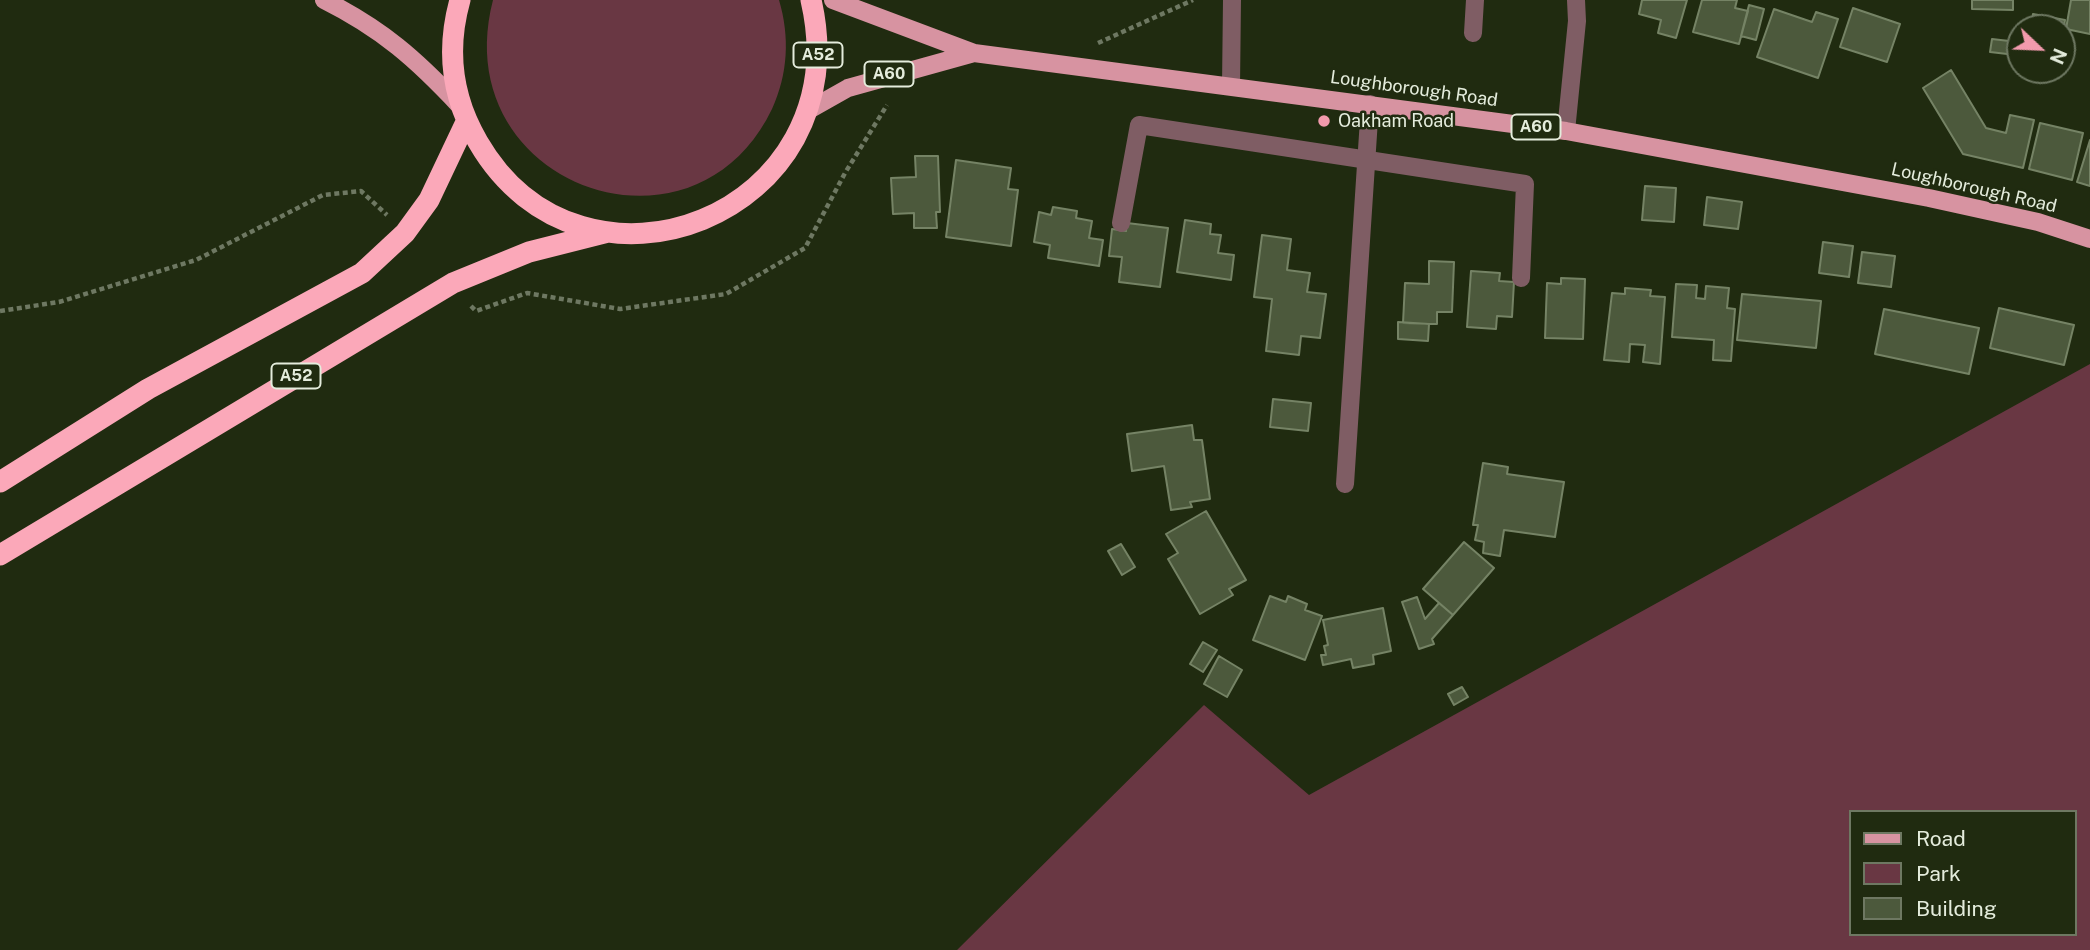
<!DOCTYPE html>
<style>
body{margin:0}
#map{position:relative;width:2090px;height:950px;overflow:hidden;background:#202b10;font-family:"Public Sans",sans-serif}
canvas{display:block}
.legend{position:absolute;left:1849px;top:810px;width:228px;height:126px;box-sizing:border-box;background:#202b10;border:2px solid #6e7862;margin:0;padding:9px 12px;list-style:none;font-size:21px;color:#e4ecdc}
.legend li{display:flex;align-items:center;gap:14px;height:35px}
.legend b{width:35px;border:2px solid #6e7862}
.north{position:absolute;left:2006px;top:14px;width:70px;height:70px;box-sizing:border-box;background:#202b10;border:2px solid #6e7862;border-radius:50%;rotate:113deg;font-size:19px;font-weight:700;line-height:28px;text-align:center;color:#e4ecdc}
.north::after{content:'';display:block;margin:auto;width:24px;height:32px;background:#f29aad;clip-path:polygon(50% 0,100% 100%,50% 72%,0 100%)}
</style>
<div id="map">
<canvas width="2090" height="950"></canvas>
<ul class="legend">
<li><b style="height:9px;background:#d793a1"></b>Road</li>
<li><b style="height:19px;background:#693743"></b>Park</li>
<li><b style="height:19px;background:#4c593c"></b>Building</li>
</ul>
<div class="north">N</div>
</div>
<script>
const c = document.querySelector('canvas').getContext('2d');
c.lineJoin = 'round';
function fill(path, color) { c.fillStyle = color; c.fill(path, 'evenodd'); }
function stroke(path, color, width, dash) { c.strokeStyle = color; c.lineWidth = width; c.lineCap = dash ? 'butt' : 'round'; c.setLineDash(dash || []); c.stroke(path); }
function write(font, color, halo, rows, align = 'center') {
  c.font = font + ' "Public Sans",sans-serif'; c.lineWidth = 5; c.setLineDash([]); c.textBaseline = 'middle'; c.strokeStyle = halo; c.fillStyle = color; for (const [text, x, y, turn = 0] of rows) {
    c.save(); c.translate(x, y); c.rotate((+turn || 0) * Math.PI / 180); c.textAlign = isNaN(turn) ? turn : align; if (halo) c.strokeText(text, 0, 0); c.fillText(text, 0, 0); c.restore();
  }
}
fill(new Path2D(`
 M493 0H779C790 37 788 74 772 109 693 274 445 185 493 0Z
 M2090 364V950H957L1204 705 1309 795ZM1850 812H2074V934H1850Z`), '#693743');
const building = new Path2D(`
 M1642 0H1687L1676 38 1658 33 1661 20 1639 14Z
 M1702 0H1737L1735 8 1748 11 1739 44 1693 32Z
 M1972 0H2013V10L1972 9Z
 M2071 0H2090V34L2066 29Z
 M1749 5 1764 9 1756 40 1741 36Z
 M1853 8 1900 24 1887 62 1840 47Z
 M1774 9 1812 22 1816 12 1838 19 1818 78 1757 57Z
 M2033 14 2065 20 2062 37V28H2031Z
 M1992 39 2018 42 2016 55 1990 52Z
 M1951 70 1986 128 2006 133 2010 115 2034 120 2023 168 1963 154 1923 88Z
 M2040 123 2083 133 2072 180 2029 169Z
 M2090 140V186L2077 182Z
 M915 156H938L940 212H936L937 228H914V213L893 214 891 178 916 177Z
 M956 160 1011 168 1008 189 1018 190 1011 246 946 237Z
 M1645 186 1676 188 1674 222 1642 220Z
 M1707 197 1742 202 1738 229 1704 225Z
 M1053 207 1077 211 1076 218 1092 221 1089 238 1103 240 1099 266 1048 258 1050 245 1034 242 1039 212 1051 215Z
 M1185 220 1211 224 1210 234 1221 235 1218 253 1234 255 1231 280 1177 272Z
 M1127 223 1168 228 1160 287 1119 282 1122 257 1109 256 1112 229 1126 231Z
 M1262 235 1291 239 1287 270 1310 273 1307 292 1326 294 1320 338 1301 336 1299 355 1266 351 1272 299 1254 297Z
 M1823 242 1853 246 1849 277 1819 273Z
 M1862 252 1895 256 1891 287 1858 283Z
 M1429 261 1454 262 1452 312H1437V324L1403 323 1405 283 1429 284Z
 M1471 271 1500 273 1499 281 1514 282 1512 317 1497 316 1496 329 1467 327Z
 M1561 278 1585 279 1583 339 1545 338 1547 283 1561 284Z
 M1676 284 1697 285 1696 298 1705 299 1706 286 1729 288 1727 308 1735 309 1731 361 1713 360 1714 340 1672 337Z
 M1625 288 1651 290 1650 296 1665 297 1660 364 1643 362 1645 345 1630 344 1629 362 1604 360 1612 293 1625 294Z
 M1742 294 1821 301 1816 348 1737 340Z
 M1999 308 2074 325 2064 365 1990 348Z
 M1884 309 1979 328 1969 374 1875 354Z
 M1398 322 1429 324 1428 341 1398 339Z
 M1273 399 1311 403 1308 431 1270 427Z
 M1192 425 1194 440H1202L1210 499 1190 502 1192 507 1171 510 1164 466 1132 471 1127 434Z
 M1483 463 1508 467 1507 474 1564 482 1555 537 1504 530 1500 556 1483 553 1484 542 1475 540 1478 525H1473Z
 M1206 511 1246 580 1229 589 1233 595 1200 614 1168 559 1178 553 1166 534Z
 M1464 542 1494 568 1453 615 1423 589Z
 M1121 544 1135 567 1122 575 1108 551Z
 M1270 596 1286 602 1288 596 1307 604 1305 610 1322 616 1305 660 1253 640Z
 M1417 597 1425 619 1439 603 1453 615 1432 639 1434 644 1419 649 1402 602Z
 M1383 608 1391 651 1373 655 1374 664 1353 668 1351 659 1323 665 1321 655H1326L1324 646 1328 645 1323 620Z
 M1203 642 1217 650 1203 672 1190 664Z
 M1219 656 1242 670 1227 697 1204 684Z
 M1462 687 1468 697 1454 705 1448 694Z`);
fill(building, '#4c593c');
stroke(building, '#758365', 2);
stroke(new Path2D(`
 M1098 43 1193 0
 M471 306 476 311 527 293 620 309 726 294 805 248 845 173 887 105
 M0 311 59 302 196 260 323 195 361 191 387 215`), '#6e7862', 4.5, [5, 3.5]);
stroke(new Path2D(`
 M1473 33 1475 0
 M1231 86 1232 0
 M1566 131 1577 21 1576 0
 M1121 223 1139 125 1525 184 1521 278
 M1345 484 1370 104`), '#7f5d64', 18);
stroke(new Path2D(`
 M324 0C382 29 416 59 460 106
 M833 0 974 53 1566 131 1929 198 2038 222 2090 239
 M809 110 848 88 974 53`), '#d793a1', 18);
stroke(new Path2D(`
 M460 0C446 50 452 98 478 142 583 323 861 215 811 0
 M0 482 148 389 362 273 405 233 429 200 466 122
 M0 555 453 283 529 252 608 232`), '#fba8b9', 21);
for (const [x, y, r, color] of [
 [1324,121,7,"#f29aad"]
]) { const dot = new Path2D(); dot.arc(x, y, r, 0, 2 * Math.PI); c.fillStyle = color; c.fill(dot); stroke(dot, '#202b10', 2.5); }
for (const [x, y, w] of [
 [818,55,49],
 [889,74,49],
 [1536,127,49],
 [296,376,49]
]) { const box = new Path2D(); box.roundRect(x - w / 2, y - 12.5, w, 25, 5); c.fillStyle = '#202b10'; c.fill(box); stroke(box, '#e4ecdc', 2); }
write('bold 16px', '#e4ecdc', null, [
 ["A52",818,55],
 ["A60",889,74],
 ["A60",1536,127],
 ["A52",296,376]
]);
write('18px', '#e4ecdc', '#202b10', [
 ["Loughborough Road",1414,89,8],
 ["Loughborough Road",1974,188,13]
]);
write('18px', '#e4ecdc', '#202b10', [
 ["Oakham Road",1338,121]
], 'left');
</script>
